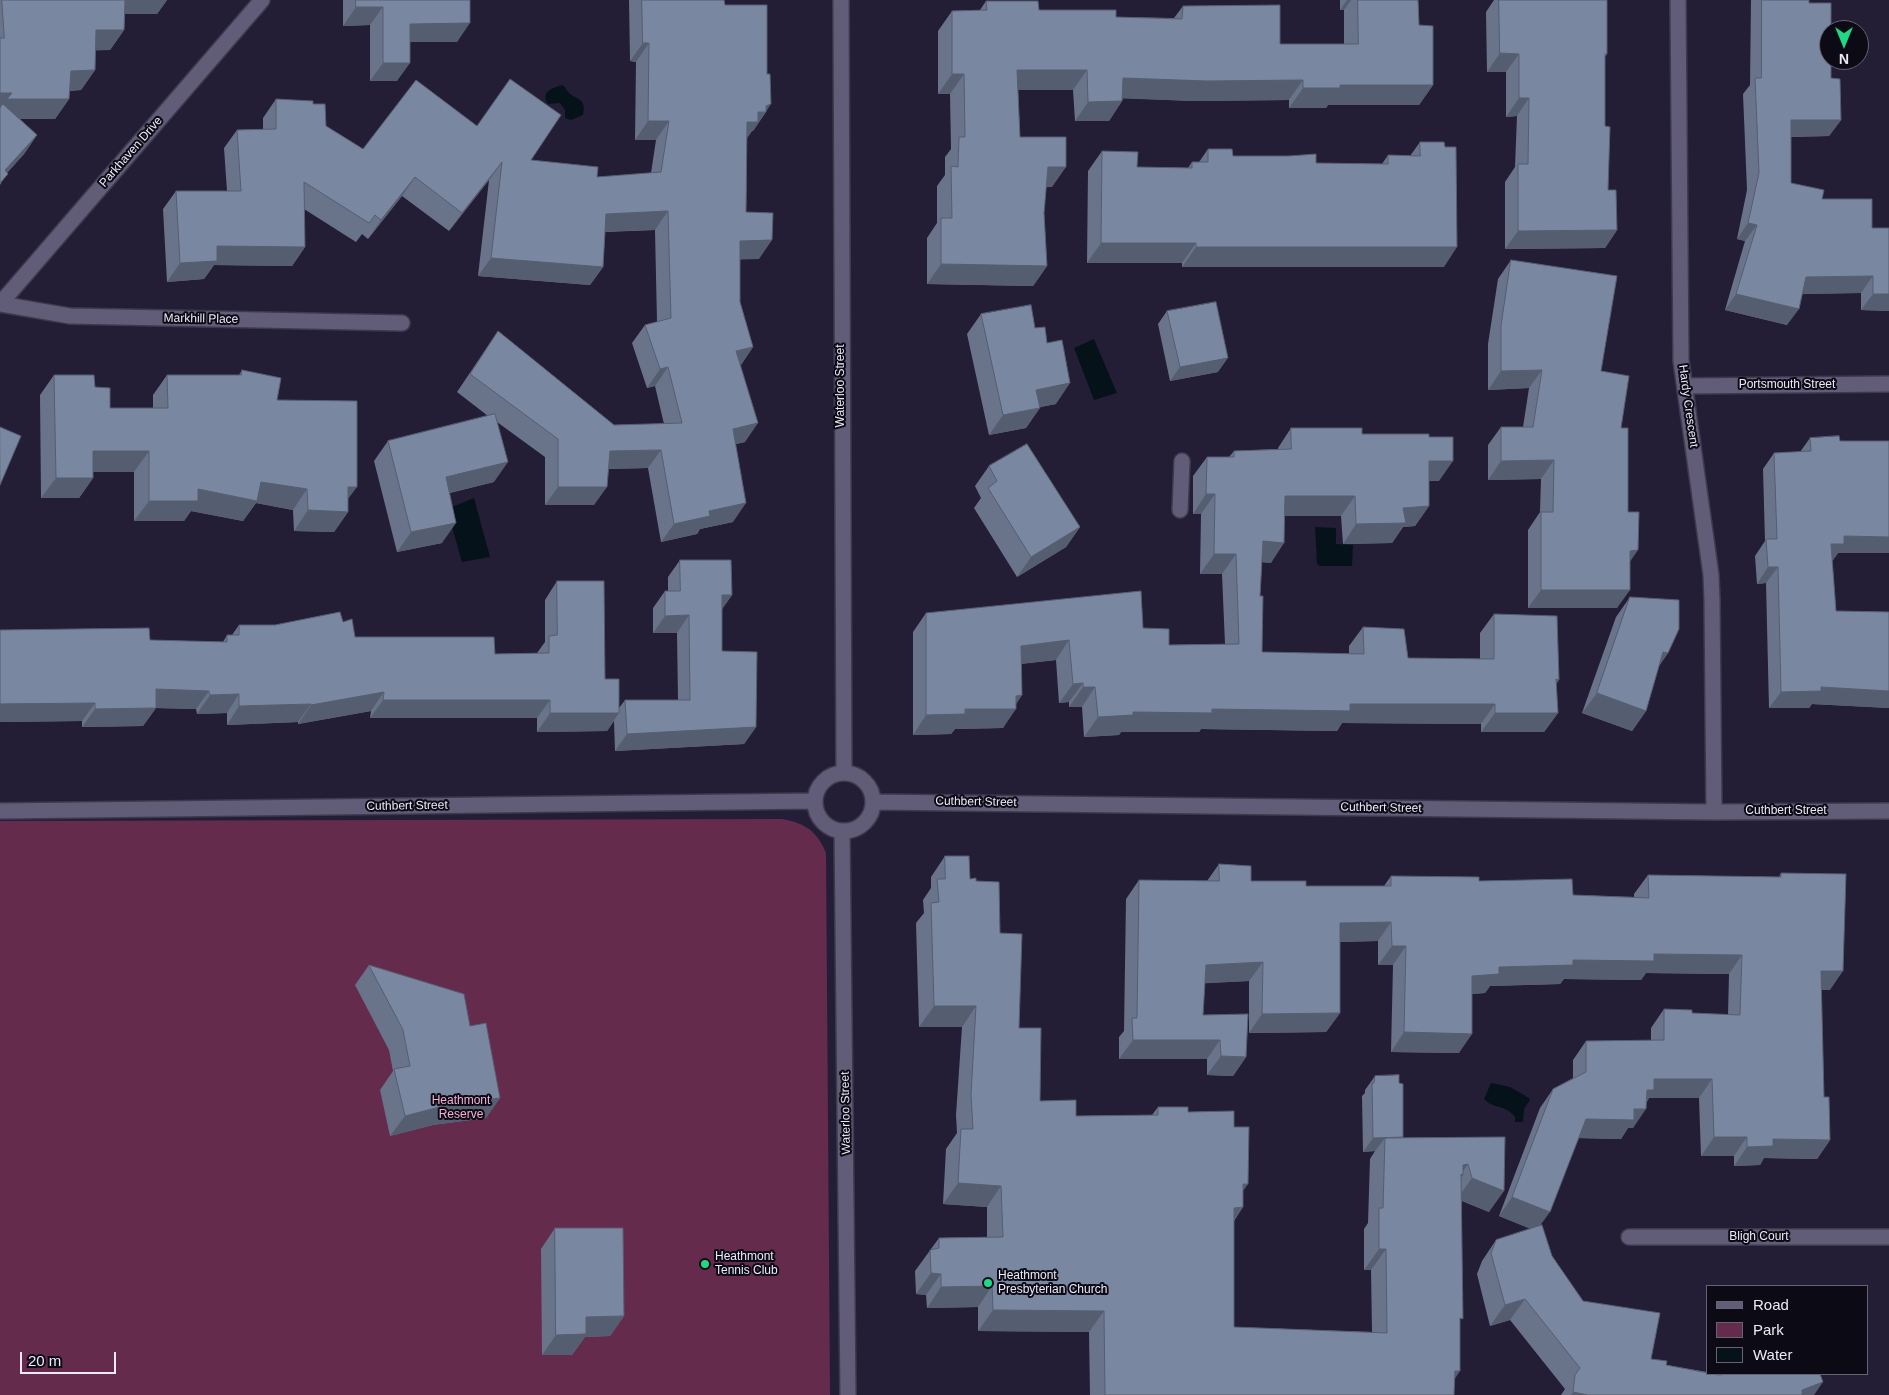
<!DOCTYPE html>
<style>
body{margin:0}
#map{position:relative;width:1889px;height:1395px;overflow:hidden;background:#231e35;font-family:Helvetica,sans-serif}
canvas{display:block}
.legend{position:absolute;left:1706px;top:1285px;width:162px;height:90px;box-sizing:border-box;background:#0c0a14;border:1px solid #666470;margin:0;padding:6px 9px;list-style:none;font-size:15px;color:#eceaf9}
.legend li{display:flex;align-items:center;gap:10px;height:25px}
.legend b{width:25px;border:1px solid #666470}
.north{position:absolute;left:1819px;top:20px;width:50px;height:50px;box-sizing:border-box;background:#0c0a14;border:1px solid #666470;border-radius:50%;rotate:180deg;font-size:14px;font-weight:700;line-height:20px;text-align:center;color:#eceaf9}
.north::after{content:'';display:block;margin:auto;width:18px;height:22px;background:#21d887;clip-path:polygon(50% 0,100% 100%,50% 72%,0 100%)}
.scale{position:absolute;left:20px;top:1352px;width:96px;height:22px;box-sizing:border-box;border:2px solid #eceaf9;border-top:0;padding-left:6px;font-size:15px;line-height:18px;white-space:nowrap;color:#eceaf9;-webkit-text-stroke:4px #0c0a14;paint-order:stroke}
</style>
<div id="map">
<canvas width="1889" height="1395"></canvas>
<ul class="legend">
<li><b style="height:6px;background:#615c77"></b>Road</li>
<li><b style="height:14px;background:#642b4c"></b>Park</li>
<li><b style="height:14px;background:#06121a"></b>Water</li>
</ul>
<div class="north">N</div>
<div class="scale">20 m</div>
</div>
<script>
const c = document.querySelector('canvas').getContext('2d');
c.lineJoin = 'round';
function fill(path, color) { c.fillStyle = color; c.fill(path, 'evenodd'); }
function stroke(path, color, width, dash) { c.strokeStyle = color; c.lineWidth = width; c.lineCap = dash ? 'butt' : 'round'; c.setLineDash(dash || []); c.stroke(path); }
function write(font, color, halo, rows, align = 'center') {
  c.font = font + ' Helvetica,sans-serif'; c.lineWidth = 4; c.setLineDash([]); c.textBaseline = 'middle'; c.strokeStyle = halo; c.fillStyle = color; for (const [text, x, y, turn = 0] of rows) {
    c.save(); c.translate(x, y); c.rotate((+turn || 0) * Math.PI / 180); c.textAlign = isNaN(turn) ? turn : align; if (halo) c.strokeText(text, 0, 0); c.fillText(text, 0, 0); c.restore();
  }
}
fill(new Path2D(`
 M782 819C805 823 817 831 826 853L830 1395H0V821Z`), '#642b4c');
fill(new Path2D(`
 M562 85 565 87C570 101 588 94 583 115L571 120 565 118V110L560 103 548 104C540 92 552 88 562 85Z
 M1094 339 1117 393 1094 400 1074 348Z
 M474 498 490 557 462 562 447 509Z
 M1315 527 1336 528V544L1353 545 1352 566H1320L1317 564Z
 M1491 1083 1510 1087 1529 1098 1530 1100 1524 1109 1523 1122H1515V1117C1505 1104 1493 1109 1484 1099Z`), '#06121a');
const minor = new Path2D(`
 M841 0 844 773
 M1678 0 1681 361 1711 575 1712 600 1714 812
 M0 304 70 316 402 323
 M0 304 262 0
 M1685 386 1889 384
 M1180 510 1182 461
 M815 802a29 29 0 1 1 58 0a29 29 0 1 1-58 0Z
 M873 802 1714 812 1889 811
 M0 811 814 801
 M842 831 848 1395
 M1629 1237H1889`);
stroke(minor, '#3e3a4d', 18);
stroke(minor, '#615c77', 15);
fill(new Path2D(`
 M0 0H167L157 14H125L124 30 110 50H95V70L81 90 69 91V99L55 119H20L37 135 24 154 7 173 0 185Z
 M343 0H470L457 42H410L397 81H370V25L343 26Z
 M629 0H724L725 5 766 112 753 131H752L747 138 746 212 759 259H740V302L753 347 741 365 745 442 736 444 733 522 700 529 697 534 661 542 648 468 608 469 594 505H545V457L497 422 494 482 450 493 442 543 397 552 374 461 388 441 488 416 457 392 498 331 614 425 664 424 655 386 647 388 632 343 645 325 657 322 655 230 605 232 603 267 590 285 478 276 489 180 449 231 402 196 368 239 362 234 356 242 304 209 305 247 292 266 214 265 204 279 167 282 163 209 176 191H227L224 148 237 130 263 129V118L276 99 313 104 326 126 363 149 477 126 531 160 597 177 651 173 656 140H635L636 62 630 61Z
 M1340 0H1418L1419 25 1433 85 1419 105H1328L1326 108H1289V100L1194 101 1123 98 1122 101 1109 121H1075L1073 90H1018L1020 137 1052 187H1046L1044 213 1047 266 1033 286 927 284V238L937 223V186L945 175V157L951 149 950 94H938V31L952 11 980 10 986 1 1039 10 1116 17 1174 18 1183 6 1280 44H1344V10H1340Z
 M1494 0H1607V54L1605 57V126L1608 190 1617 230 1605 248 1505 249V182L1515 167 1517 116 1506 117V72H1487L1486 12Z
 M1751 0H1809V3L1831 78 1841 120 1829 136 1791 137V183L1872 228H1889V311L1861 310V293L1802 294 1787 325 1725 310 1745 241 1737 239 1747 190 1743 94 1750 85Z
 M1420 142 1444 267H1182V263H1087L1088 171 1102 151 1137 167 1188 168 1192 162H1199L1208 149 1233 156 1316 163 1382 164 1388 155 1410 156Z
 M1511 260 1601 371 1621 428 1628 512 1630 561 1617 608H1528V530L1540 512 1541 479 1488 480V445L1501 427H1523L1529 388 1488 390V344L1498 279Z
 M1167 311 1218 372 1170 381 1158 324Z
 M981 314 1035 328 1056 404 1040 407 1026 428 989 435 967 334Z
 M242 370 277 400 348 499V512L334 532 294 531 293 510 256 503 243 521 191 511 184 521H134V472H93V478L79 498H41L40 395 54 375 95 387 110 408H153V395L167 375H239Z
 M1291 428 1362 434 1429 437 1439 481H1429V506L1415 526 1403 527 1392 543 1343 544 1341 516H1285L1271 563 1262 562 1260 596 1262 652 1349 654V646L1363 627 1408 658 1480 659V633L1494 614 1556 685 1558 713 1544 732H1481V724L1342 723 1337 731 1201 729 1199 732H1121L1119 735 1084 737 1082 707H1069V702L1059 703 1056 660 1021 664 1022 695 1016 703 1003 728 955 729 951 734 913 735V632L926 613 1143 628 1169 645 1225 644 1222 574H1200L1201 514H1193V476L1207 457H1229L1234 451 1278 449V448Z
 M1810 438 1840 441H1889V553H1838L1833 560H1832L1836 611 1889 612V708L1812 704 1809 708H1769L1766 583 1757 584 1755 556 1765 541 1763 469 1774 453 1800 452Z
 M989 466 1080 527 1066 547 1017 577 974 508 981 498 975 486Z
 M680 560 732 595 722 609V651L756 727 744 744 615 751 614 721 607 731 537 732V718H370L371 711 298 724V722L227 725V713L197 714 196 709 156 708 143 726 82 727V721L0 722 150 640 223 642 227 635H232L239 625H275L343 622 355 637 495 654 537 653 545 642V600L557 581 619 708 625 700H678L677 633H653V608L665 591H668V577Z
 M1630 597 1668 653 1659 666 1646 711 1632 731 1582 713 1616 617Z
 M945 856 970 879 976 881 1000 933 1019 1028 1040 1101 1076 1116 1152 1115 1158 1107 1188 1112 1234 1127 1243 1190V1207L1234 1221V1327L1372 1332 1371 1270H1364V1229L1368 1223 1370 1159 1375 1151 1363 1152 1362 1096 1365 1093V1090L1375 1076 1403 1138 1505 1137 1489 1212 1462 1201 1460 1322 1454 1380V1395H1090L1089 1332 978 1331V1307L927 1308 926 1295 916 1294 915 1271 939 1238 987 1237V1207L943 1204 946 1149 957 1133 956 1115 962 1027H919L916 923 924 913 923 900 931 888V877Z
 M1219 864 1251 881 1306 886H1384L1391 876 1479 881 1573 895 1634 897V894L1648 875 1779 877 1781 873 1830 990H1821L1824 1097 1830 1140 1817 1159 1764 1158 1760 1165 1734 1166V1156H1701L1699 1098H1649L1633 1128H1628L1621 1139 1579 1138 1540 1226 1552 1256 1583 1301 1651 1359 1666 1365 1707 1372 1706 1309 1708 1306V1374H1820L1814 1395H1561L1565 1389 1510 1320 1490 1326 1477 1274 1482 1261 1496 1240 1531 1229 1499 1216 1540 1108 1553 1089 1573 1078V1060L1586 1041H1651V1028L1664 1009 1692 1013 1728 1015 1729 974 1646 973 1641 980 1564 979 1560 984 1490 986 1485 993 1472 994 1459 1053 1391 1052 1393 965H1378V941L1340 942V1013L1326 1032 1249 1033V981L1205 983 1203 1015 1246 1057 1233 1076 1207 1075V1059H1119V1037L1124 1031 1126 899 1139 880 1207 881Z
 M369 965 470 1026 500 1098 486 1118 433 1125 390 1136 380 1090 393 1071 389 1050 355 985Z
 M555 1228 624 1316 610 1336 585 1337 572 1355H542L541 1249Z`), '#69748a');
fill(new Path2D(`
 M121 0H167L157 14H111Z
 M1347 0H1351L1344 10H1340Z
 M356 7H383L370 25 343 26Z
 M470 23 457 42H397L410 24Z
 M96 30H124L110 50 81 51Z
 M643 43H649L636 62 630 61Z
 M1500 53 1519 54 1506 72H1487Z
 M383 63H410L397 81H370Z
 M95 70 81 90 57 91 71 71Z
 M1017 70H1087L1073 90H1003Z
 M952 74H964L950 94H938Z
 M1123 78 1303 80 1289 100 1194 101 1109 98Z
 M1340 85H1433L1419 105H1328L1326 108H1289L1303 88Z
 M0 93H12L69 99 55 119H0Z
 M1519 98H1529L1517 116 1506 117Z
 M1122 101 1109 121H1075L1088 102Z
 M771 104 753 131H752L745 141 747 122 766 106Z
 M1791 120H1841L1829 136 1780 137Z
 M648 121H669L656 140H635Z
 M37 135 24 154 0 180 5 170Z
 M502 162 489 180 449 231 462 213Z
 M1048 167H1066L1052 187H1034Z
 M415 177 402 196 368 239 381 220Z
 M668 211 655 230 593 232 606 214Z
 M1748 223 1757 225 1745 241 1737 239Z
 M1617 230 1605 248 1505 249 1518 231Z
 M772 240 759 259 727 260 740 241Z
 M1101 243H1196L1182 263H1087Z
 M217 246 305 247 292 266 214 265 204 279 167 282 180 263Z
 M1196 247H1457L1444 267H1182Z
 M491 258 603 267 590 285 478 276Z
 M941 264 1047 266 1033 286 927 284Z
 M1873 276 1861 293 1794 294 1806 277Z
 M1736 294 1799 309 1787 325 1725 310Z
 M1873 294H1889V311L1861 310Z
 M753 347 740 366 736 351Z
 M1228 358 1218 372 1170 381 1180 367Z
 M668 367 655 386 647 388 660 369Z
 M1542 370 1529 388 1488 390 1501 371Z
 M1070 383 1056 404 1021 411 1036 390Z
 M1040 408 1026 428 989 435 1003 415Z
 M758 423 745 442 720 448 733 429Z
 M661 450 648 468 597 469 610 451Z
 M93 451H149L134 472H79Z
 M1554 460 1541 479 1488 480 1501 461Z
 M1429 461H1453L1439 481H1415Z
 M508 462 494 482 432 497 446 477Z
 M56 478H93L79 498H41Z
 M261 482 307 489 293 510 256 503 243 521 191 511 184 521H134L149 501 198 489Z
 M348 487H357L342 507Z
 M558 487H607L594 505H545Z
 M1206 494H1215L1201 514H1193Z
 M1285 496H1355L1341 516H1272Z
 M746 503 733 522 700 529 697 534 661 542 674 524 709 511Z
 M1429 506 1415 526 1403 527 1392 543 1343 544 1356 524 1403 508Z
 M308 510 348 512 334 532 294 531Z
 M456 523 442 543 397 552 411 532Z
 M1080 527 1066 547 1017 577 1031 557Z
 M1844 536 1889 537V553H1838L1833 560H1819L1831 544Z
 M1263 541 1284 543 1271 563 1250 561Z
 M1638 550 1625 569 1630 551Z
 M1214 554H1236L1222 574H1200Z
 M1768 567H1778L1766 583 1757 584Z
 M1541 590H1630L1617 608H1528Z
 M722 595H732L720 612Z
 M689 615 677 633H653L665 616Z
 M1069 640 1056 660 1007 665 1021 646Z
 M1663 652 1668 653 1654 673Z
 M1556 679 1559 680 1546 700Z
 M1083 683 1069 702 1059 703 1073 684Z
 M1083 687H1095L1082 707H1069Z
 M1821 687 1889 691V708L1812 704 1809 708H1769L1781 692Z
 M156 689 209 691 196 709 156 708 143 726 82 727 95 709Z
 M384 692 371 711 298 724 311 705Z
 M1597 693 1646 711 1632 731 1582 713Z
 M239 694 227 713 197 714 210 695Z
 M1022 695 1013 709H1016L1003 728 955 729 951 734 913 735 926 715 965 709 1016 696Z
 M383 700H550L537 718H370Z
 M95 703 82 721 0 722V704Z
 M311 704 298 722 227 725 239 706Z
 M1350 704H1495L1481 724 1342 723 1337 731 1201 729 1199 732H1121L1119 735 1084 737 1098 717 1133 712Z
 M550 713H619L607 731 537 732Z
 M1495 713H1558L1544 732H1481Z
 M756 727 744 744 615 751 627 734Z
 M1391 922 1378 941 1326 942 1340 923Z
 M1392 946H1406L1393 965H1378Z
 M1654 954 1742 955 1729 974 1646 973 1641 980 1564 979 1560 984 1490 986 1485 993 1459 995 1472 976 1499 967 1573 960Z
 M1263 962 1249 981 1193 984 1206 965Z
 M1821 971H1843L1830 990H1808Z
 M934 1006H976L962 1027H919Z
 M1340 1013 1326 1032 1249 1033 1262 1014Z
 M1404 1032 1472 1034 1459 1053 1391 1052Z
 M1133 1040H1220L1207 1059H1119Z
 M1221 1056 1246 1057 1233 1076 1207 1075Z
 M1654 1079H1712L1699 1098H1649L1641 1109H1646L1633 1128H1628L1621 1139 1573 1138 1586 1119Z
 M500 1098 486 1118 433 1125 390 1136 405 1116 447 1105Z
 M1714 1137H1747L1734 1156H1701Z
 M1373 1138H1385L1375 1151 1363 1152Z
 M1773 1139 1830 1140 1817 1159 1764 1158 1760 1165 1734 1166 1747 1147Z
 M1468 1164 1461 1174 1463 1175 1448 1196 1463 1165Z
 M1472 1178 1504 1191 1489 1212 1457 1199Z
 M958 1183 1001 1186 987 1207 943 1204Z
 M1243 1184H1248L1233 1205Z
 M1512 1197 1550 1212 1536 1231 1499 1216Z
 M1243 1207 1228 1228 1234 1208Z
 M1379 1249H1386L1371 1270H1364Z
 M931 1273 941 1274 926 1295 916 1294Z
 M992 1286 978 1307 927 1308 941 1287Z
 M1525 1299 1510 1320 1490 1326 1505 1305Z
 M993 1310 1104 1311 1089 1332 978 1331Z
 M624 1316 610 1336 585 1337 572 1355H542L556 1335 586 1317Z
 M1455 1371H1460L1446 1392Z
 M1823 1382 1814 1395H1798L1802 1390Z
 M1573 1392 1588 1395H1571Z`), '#555e71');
const building = new Path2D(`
 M2 0H125L124 30H96L95 70 71 71 69 99H7L12 93H0V38H4Z
 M356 0H470V23L410 24V63H383V7H356Z
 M642 0H724L725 5H767V74H770L771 104 766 106V112H758V122H747L746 212 773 213 772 240 740 241V302L753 347 736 351 758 423 733 429 746 503 709 511 710 516 674 524 661 450 610 451 607 487H558V439L470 374 498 331 614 425 682 423 668 367 660 369 645 325 671 318 668 211 606 214 603 267 491 258 502 162 462 213 415 177 381 220 375 215 369 223 304 182 305 247 217 246V261L180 263 176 191H241L237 130 276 129V99L313 101V104H325L326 126 363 149 416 80 477 126 510 79 561 115 531 160 598 167 597 177 661 172 669 121H648L649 43H643Z
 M1358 0H1418L1419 25 1433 26V85H1340V88H1303V80L1207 81 1123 78 1122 101 1088 102 1087 70H1017L1020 137H1066V167H1048L1044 213 1047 266 941 264V218H952L951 166 958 167 959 137H965L964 74H952V11L987 10 986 1H1038L1039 10H1116V17L1182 19 1183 6 1280 5V44H1358Z
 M1499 0H1607V54H1605V126L1610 127 1608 190H1616L1617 230 1518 231V164H1528L1529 98H1519V54L1500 53Z
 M1762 0H1809V3H1831V30H1829V60H1831V78L1840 79 1841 120H1791V183L1824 190 1822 199H1872V228H1889V294H1873V276L1806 277 1799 309 1736 294 1757 225 1748 223 1759 173 1755 78H1761Z
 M3 104 37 135 5 170 8 174 0 183V108Z
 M1420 142H1444L1445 147H1456L1457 247H1196V243H1101L1102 151 1138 152 1137 167 1192 168V162H1208V149H1232L1233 156H1289L1316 154V163L1388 164V155L1420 156Z
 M1511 260 1617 276 1601 371 1629 376 1621 428H1628V512H1639L1638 550 1630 551V590H1541V512H1553L1554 460 1501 461V427H1533L1542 370 1501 371V326Z
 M1216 302 1228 358 1180 367 1167 311Z
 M1031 305 1035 328 1045 327 1047 343 1062 340 1070 383 1036 390 1040 408 1003 415 981 314Z
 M242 370 281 378 277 400 357 401V487H348V512L308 510 307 489 261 482 257 501 198 489V501H149V451H93V478H56L54 375H94L95 387 110 388V408H168L167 375H241Z
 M495 414 508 462 446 477 456 523 411 532 388 441Z
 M0 427 21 436 0 485Z
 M1291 428H1362V434H1429V437H1453V461H1429V506L1403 508 1406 523 1356 524 1355 496H1285L1284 543 1263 541 1260 596H1263L1262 652 1364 654 1363 627 1404 629 1408 658 1494 659V614L1557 616 1559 680 1556 679 1558 713H1495V704H1350V711L1212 709V713L1133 712V715L1098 717 1095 687H1083V683L1073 684 1069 640 1021 646 1022 695 1016 696V709H965V714L926 715V613L1141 591 1143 628 1169 629V645L1239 644 1236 554H1214L1215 494H1206L1207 457H1234V451L1291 449Z
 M1839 436 1840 441H1889V537L1844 536V544H1831L1836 611 1889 612V691L1821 687V691L1781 692 1778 567H1768L1766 539H1777L1774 453 1811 451 1810 438Z
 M1027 444 1080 527 1031 557 988 488 997 481 989 466Z
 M680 560H731L732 595H722V651L757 652 756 727 627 734 625 700H690L689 615 665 616V591H680Z
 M557 581H604L605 679H619V713H550V700H383L384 692 311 705V704L239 706V694L210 695 209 691 156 689V708L95 709V703L0 704V630L149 628 150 640 227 642V635H239V625H275L340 612 343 622 352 619 355 637H494L495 654 549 653V636L557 635Z
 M1630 597 1679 600V629L1668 653 1663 652 1646 711 1597 693Z
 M945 856H969L970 879 976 878V881L999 882 1000 933 1022 934 1019 1028H1041L1040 1101 1076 1100V1116L1158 1115V1107H1188V1112L1234 1111V1127H1249L1248 1184H1243V1207L1234 1208V1327L1387 1333 1386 1249H1379V1208H1383L1385 1138 1505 1137 1504 1191 1472 1178 1468 1164 1463 1165V1175L1461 1174 1463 1319 1460 1318V1371H1455L1454 1395H1105L1104 1311 993 1310 992 1286 941 1287V1274L931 1273 930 1250 939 1248V1238L1003 1237 1001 1186 958 1183 961 1129H973L971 1094 976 1006H934L931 903 939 902 937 879H945Z
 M1219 864 1251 866V881H1306V886H1391V876L1479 877V881L1572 879 1573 895 1649 898 1648 875 1781 877V873L1846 874 1843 971H1821L1824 1097H1829L1830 1140 1773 1139V1146L1747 1147V1137H1714L1712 1079H1654V1090H1647L1646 1109H1634V1120L1586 1119 1550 1212 1512 1197 1553 1089 1586 1072V1041L1664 1040V1009L1692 1010V1013L1740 1015 1742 955 1654 954V961L1573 960V965L1499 967V974L1472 976V1034L1404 1032 1406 946H1392L1391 922 1340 923V1013L1262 1014 1263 962 1206 965 1203 1015 1248 1014 1246 1057 1221 1056 1220 1040H1133L1132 1018H1137L1139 880 1219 881Z
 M369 965 464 994 470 1026 486 1023 500 1098 447 1105 405 1116 394 1069 410 1066 403 1030Z
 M1399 1075V1083L1403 1084V1137L1373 1138 1372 1083H1374L1375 1076Z
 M1542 1225 1552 1256 1583 1301 1660 1313 1651 1359 1667 1361 1666 1365 1708 1373V1374L1721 1375V1374H1820L1823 1382 1802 1390V1395H1588L1573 1392 1575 1375 1580 1368 1525 1299 1505 1305 1491 1253 1496 1240Z
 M555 1228H623L624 1316 586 1317V1334L556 1335Z`);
fill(building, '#7a87a1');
stroke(building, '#555e71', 1);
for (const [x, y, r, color] of [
 [705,1264,5,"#21d887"],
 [988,1283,5,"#21d887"]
]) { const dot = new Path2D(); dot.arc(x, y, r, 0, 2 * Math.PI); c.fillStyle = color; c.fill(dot); stroke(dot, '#0c0a14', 2); }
write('12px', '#eceaf9', '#0c0a14', [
 ["Parkhaven Drive",131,152,-49],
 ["Markhill Place",201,319,1],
 ["Portsmouth Street",1787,385],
 ["Waterloo Street",841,386,-90],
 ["Hardy Crescent",1688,406,82],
 ["Cuthbert Street",976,802,1],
 ["Cuthbert Street",407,806,-1],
 ["Cuthbert Street",1381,808,1],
 ["Cuthbert Street",1786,811],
 ["Waterloo Street",846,1113,-91],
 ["Bligh Court",1759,1237]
]);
write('12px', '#f4b0d4', '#0c0a14', [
 ["Heathmont",461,1101],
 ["Reserve",461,1115]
]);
write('12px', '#eceaf9', '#0c0a14', [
 ["Heathmont",715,1257],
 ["Tennis Club",715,1271],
 ["Heathmont",998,1276],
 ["Presbyterian Church",998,1290]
], 'left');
</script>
